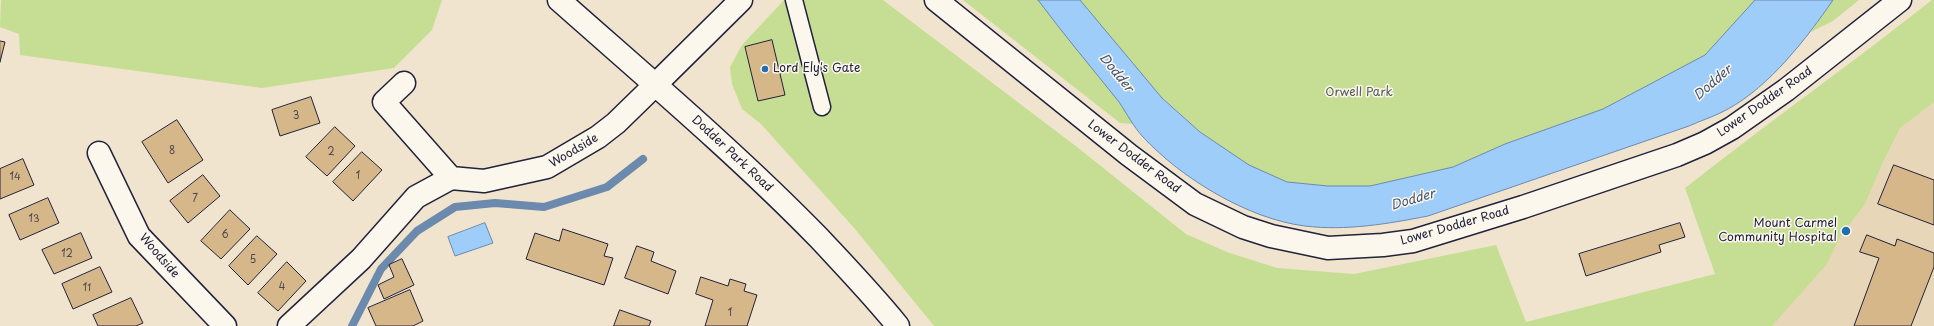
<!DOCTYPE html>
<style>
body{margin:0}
canvas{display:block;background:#f0e4ce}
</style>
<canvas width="1934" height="326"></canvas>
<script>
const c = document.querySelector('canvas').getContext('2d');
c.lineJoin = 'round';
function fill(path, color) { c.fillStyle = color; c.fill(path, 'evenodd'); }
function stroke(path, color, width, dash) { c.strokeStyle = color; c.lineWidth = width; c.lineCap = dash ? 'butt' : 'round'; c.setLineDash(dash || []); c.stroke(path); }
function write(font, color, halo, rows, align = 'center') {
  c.font = font + ' "Playpen Sans",sans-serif'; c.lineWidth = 3; c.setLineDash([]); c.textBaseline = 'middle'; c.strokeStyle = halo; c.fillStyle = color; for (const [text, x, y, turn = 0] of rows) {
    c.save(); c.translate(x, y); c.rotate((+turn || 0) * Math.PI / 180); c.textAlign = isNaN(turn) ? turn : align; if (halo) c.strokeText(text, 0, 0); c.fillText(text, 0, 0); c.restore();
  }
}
fill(new Path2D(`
 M1932 0H1934V326H1767L1858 58Z`), '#e8d6b9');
fill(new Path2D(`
 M1 0H442L432 30 394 68 262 88 20 55 19 34 0 27Z
 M784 0H883L1077 147 1186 234 1227 252 1277 268 1354 274 1496 245 1526 322 1715 274 1685 188C1766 124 1851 64 1932 0H1934V102L1900 128 1882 164 1865 204 1840 237 1827 264 1772 326H934L855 229 761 124 742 109 732 84 730 67 742 45Z
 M963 0H1755L1705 55 1603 109 1505 144 1453 167 1370 186H1328L1287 182 1249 165 1200 132 1163 98 1132 124 1120 123Z
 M1833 0H1859L1833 21 1811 32Z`), '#c6de94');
const water = new Path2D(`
 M1038 0H1080L1162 98 1200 132 1249 165 1287 182 1328 186H1370L1453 167 1505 144 1603 109 1705 55 1755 0H1833C1807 38 1770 86 1728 109 1716 116 1702 120 1689 126L1428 216C1387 224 1346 231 1305 226 1248 219 1181 178 1143 137 1133 126 1127 114 1119 102 1092 68 1064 35 1038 0Z
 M485 223 493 243 455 256 448 237Z`);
fill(water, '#9ecdfa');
stroke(water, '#6c89ae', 1);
stroke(new Path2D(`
 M352 326 381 269 417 231 455 207 495 203 544 207 607 187 643 159`), '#6c89ae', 8);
const building = new Path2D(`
 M772 40 785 95 758 101 745 47Z
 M0 41 5 42 0 62Z
 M311 97 320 123 280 136 272 110Z
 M177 120 203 160 168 183 142 142Z
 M335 127 355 146 327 176 306 157Z
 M362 152 382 170 353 201 333 182Z
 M23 159 34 185 0 199V169Z
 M1894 165 1934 180V225L1878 204Z
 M203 175 220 196 188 223 170 201Z
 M48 198 59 223 20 240 9 215Z
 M230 210 250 229 221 259 201 241Z
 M1680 223 1685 237 1659 245 1661 252 1586 276 1579 254Z
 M563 229 608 244 604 256 613 258 604 285 526 259 535 233 559 241Z
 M81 233 92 258 54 274 42 250Z
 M1867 235 1895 246 1897 239 1934 253V267L1911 326H1854L1879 258 1860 252Z
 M257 236 277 254 248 285 229 266Z
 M637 246 654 252 651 261 676 271 668 294 625 278Z
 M402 259 414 285 384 299 378 285 394 277 389 265Z
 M287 262 306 281 278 311 258 293Z
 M100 267 112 292 73 309 62 284Z
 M701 277 728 286 730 279 746 284 744 291 757 295 747 326H705L713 300 696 294Z
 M410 290 423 321 413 326H376L368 308Z
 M131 298 143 323 136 326H98L93 315Z
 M620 310 651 321 649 326H614Z`);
fill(building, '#d5b789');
stroke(building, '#22223b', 1);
const service = new Path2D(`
 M794 0 822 107`);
const minor = new Path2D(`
 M404 83 384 102 451 178
 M99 153 139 236 225 326
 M289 326 361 259 416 197 451 178 484 181 547 167 598 137 616 123 655 85`);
const tertiary = new Path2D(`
 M936 0 1129 155 1195 204 1243 227 1271 236 1328 248 1383 245 1413 241 1523 207 1677 155 1705 143 1732 128 1786 90 1900 0
 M655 85 741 0`);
const secondary = new Path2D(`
 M559 0C647 78 737 154 819 238 846 267 873 295 898 326`);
stroke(service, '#22223b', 19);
stroke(minor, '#22223b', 25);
stroke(tertiary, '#22223b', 25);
stroke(secondary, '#22223b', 25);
stroke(service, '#fbf7ec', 16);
stroke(minor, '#fbf7ec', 22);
stroke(tertiary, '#fbf7ec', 22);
stroke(secondary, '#fbf7ec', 22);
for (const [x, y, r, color] of [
 [765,69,4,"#1f6fb2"],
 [1846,231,5,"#1f6fb2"]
]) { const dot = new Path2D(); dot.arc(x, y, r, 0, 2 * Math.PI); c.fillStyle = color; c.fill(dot); stroke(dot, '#fbf7ec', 1.5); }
write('10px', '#4f474e', null, [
 ["3",296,116],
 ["8",172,151],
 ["2",331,152],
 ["1",358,176],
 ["14",15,177],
 ["7",195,199],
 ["13",34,219],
 ["6",225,235],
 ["12",67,254],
 ["5",253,260],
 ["4",282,287],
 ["11",87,288],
 ["1",730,313]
]);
write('12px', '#22223b', '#fbf7ec', [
 ["Lord Ely's Gate",773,69],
 ["Mount Carmel",1837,224,"right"],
 ["Community Hospital",1837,238,"right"]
], 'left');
write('12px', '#535a56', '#fbf7ec', [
 ["Orwell Park",1359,93]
]);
write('12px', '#22223b', '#fbf7ec', [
 ["Lower Dodder Road",1765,102,-35],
 ["Woodside",574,151,-31],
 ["Dodder Park Road",732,154,43],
 ["Lower Dodder Road",1134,157,37],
 ["Lower Dodder Road",1455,226,-16],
 ["Woodside",159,256,49]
]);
write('italic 13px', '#475574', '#fbf7ec', [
 ["Dodder",1116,73,51],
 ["Dodder",1713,83,-41],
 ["Dodder",1413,200,-16]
]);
</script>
